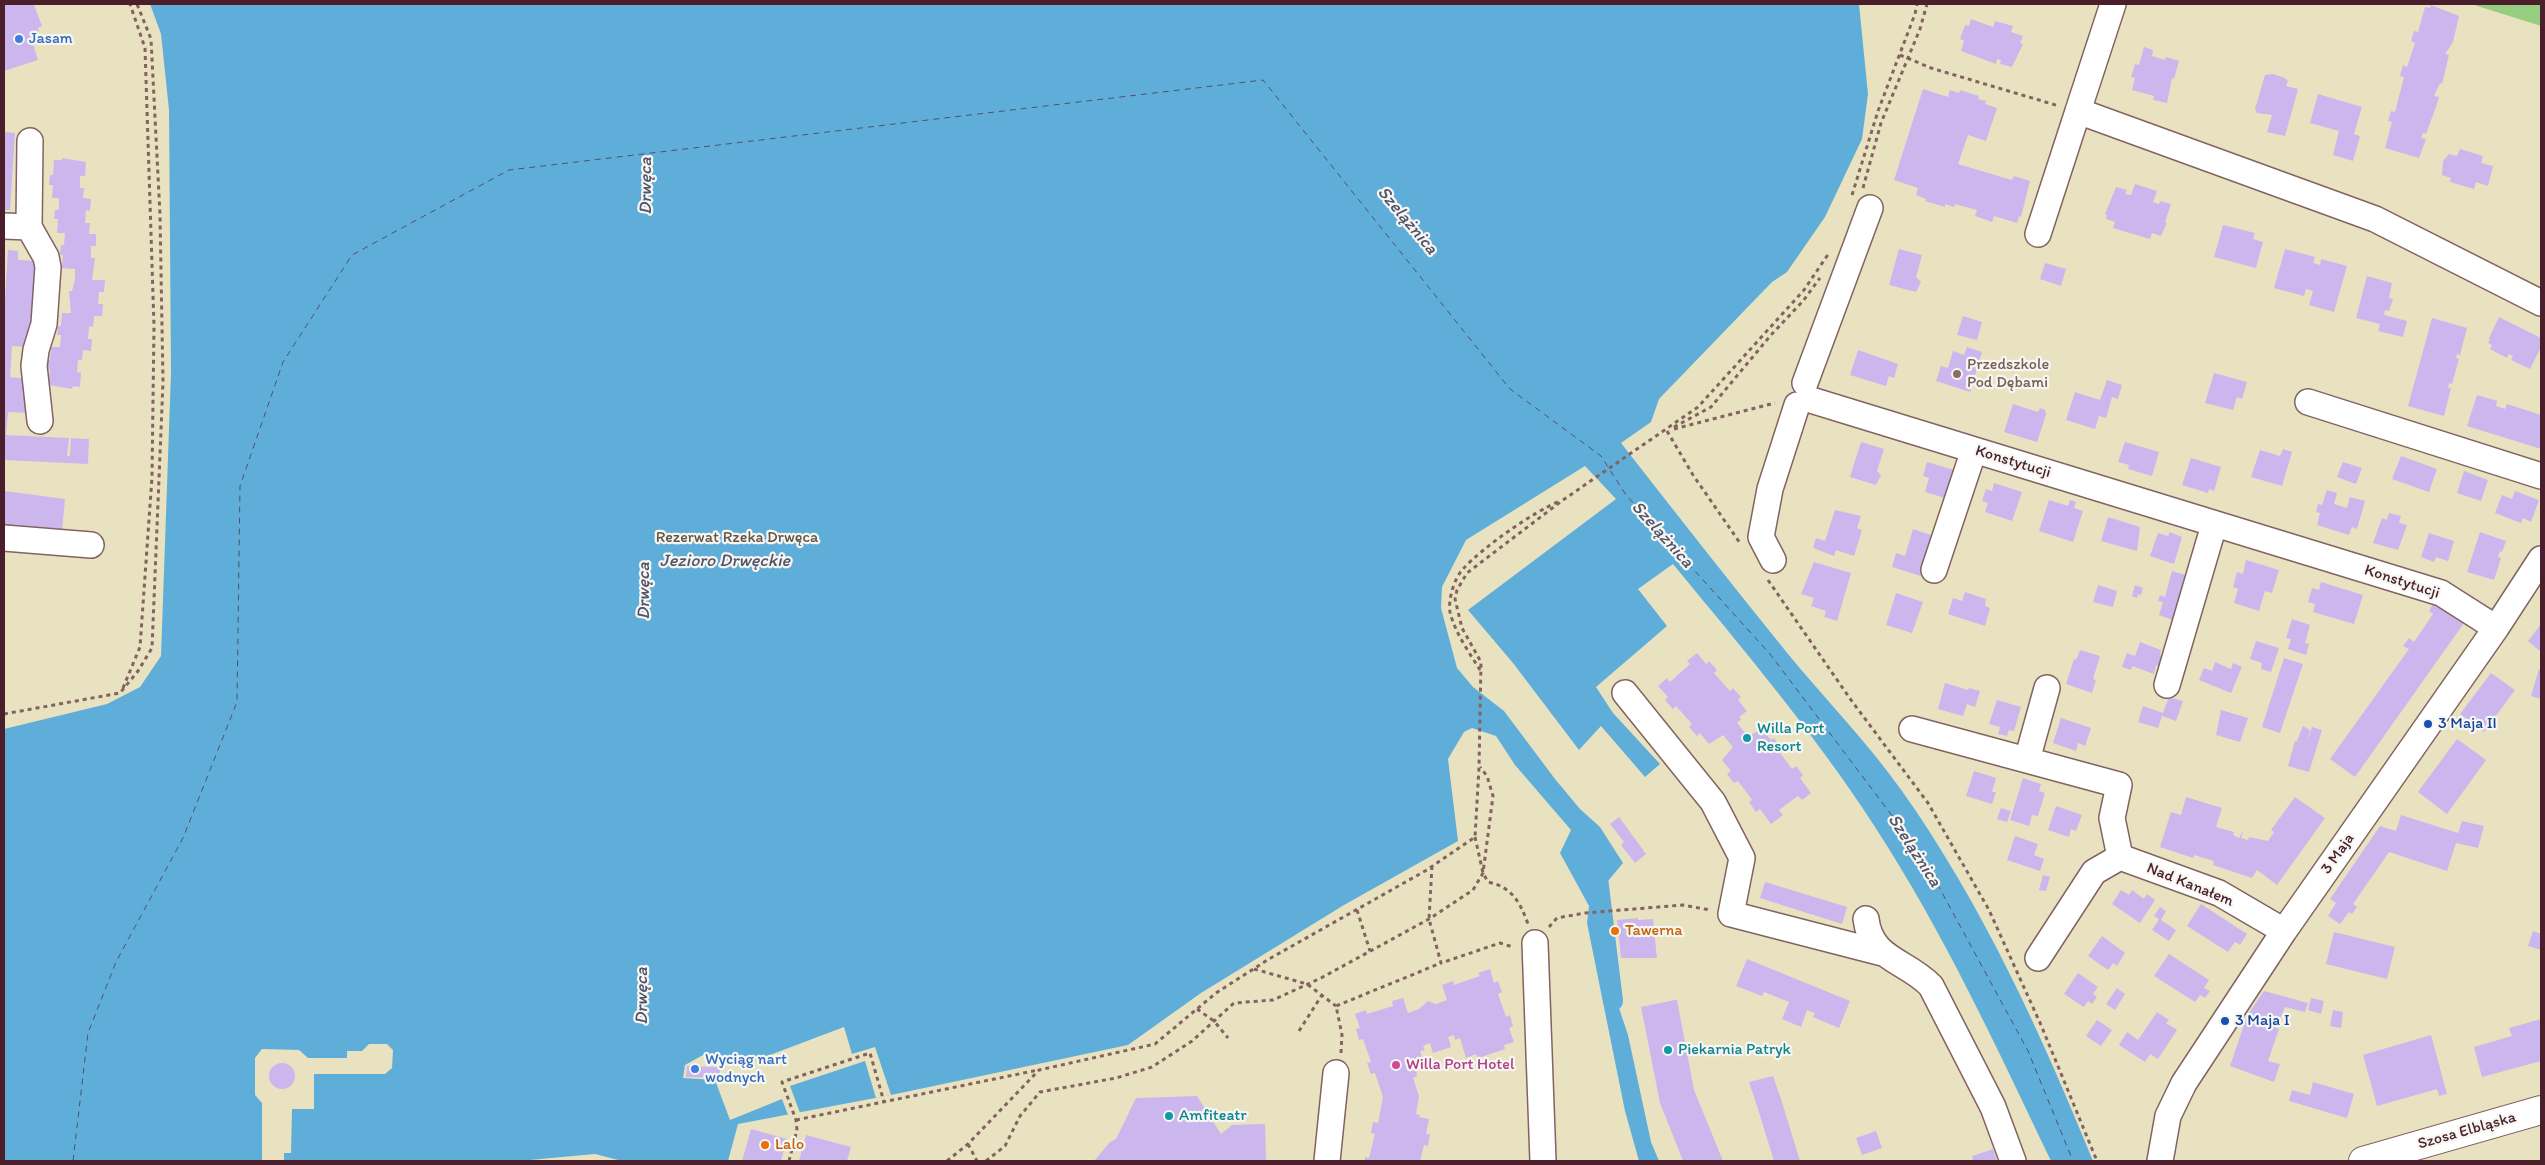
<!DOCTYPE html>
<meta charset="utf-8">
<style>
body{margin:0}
#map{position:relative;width:2545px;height:1165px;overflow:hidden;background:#e9e2c1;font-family:Itim,sans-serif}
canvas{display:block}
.frame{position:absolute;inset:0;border:5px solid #4a1f2b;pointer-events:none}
</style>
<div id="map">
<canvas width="2545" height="1165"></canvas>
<div class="frame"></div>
</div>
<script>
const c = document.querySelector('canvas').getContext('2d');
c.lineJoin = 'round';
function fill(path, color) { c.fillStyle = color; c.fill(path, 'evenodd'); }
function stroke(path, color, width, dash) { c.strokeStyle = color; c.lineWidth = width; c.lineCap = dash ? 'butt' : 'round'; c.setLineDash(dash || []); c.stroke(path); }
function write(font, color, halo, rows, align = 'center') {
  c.font = font + ' Itim,sans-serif'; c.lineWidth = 4.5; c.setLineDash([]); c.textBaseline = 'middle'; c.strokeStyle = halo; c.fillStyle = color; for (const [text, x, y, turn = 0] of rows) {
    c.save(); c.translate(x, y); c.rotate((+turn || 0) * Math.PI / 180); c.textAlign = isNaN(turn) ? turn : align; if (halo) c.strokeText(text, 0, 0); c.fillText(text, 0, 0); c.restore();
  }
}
fill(new Path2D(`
 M2471 4H2541V26Z`), '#96ce81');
fill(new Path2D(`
 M150 4H1859L1868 94 1862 139 1825 217 1787 272 1772 282 1659 399 1651 422 1621 443C1676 513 1731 584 1788 654 1826 700 1868 743 1902 791 1982 904 2041 1033 2093 1161H2051C1997 1048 1944 933 1875 827 1816 735 1742 648 1673 564L1638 589 1667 626 1596 687 1613 713 1660 764 1645 777 1601 726 1579 750 1513 663 1468 610 1616 499 1585 466 1466 540 1442 587 1441 608 1457 668 1473 687 1504 711 1555 779 1580 809 1600 827 1623 863 1608 881 1607 902 1597 905 1605 966 1628 1035 1651 1142 1659 1161H1639L1625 1111 1587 923 1589 906 1560 853 1571 830 1515 765 1496 736 1472 728 1464 732 1448 759 1458 841 1344 905 1201 993 1128 1045 891 1095 738 1124 728 1161H622L595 1154 519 1161H4V729L107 704 140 687 161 656 171 372 169 110 161 34Z`), '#5faed9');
fill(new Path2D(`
 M844 1027 852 1054 875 1047 891 1095 876 1098 865 1061 790 1086 800 1113 788 1115 782 1099 730 1120 715 1080 683 1078 685 1065 703 1055 754 1061Z
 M369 1044H387L393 1050 392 1068 385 1074H314V1109H292L291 1153H284V1161H262V1103L255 1095V1058L262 1049 299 1050 308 1058H347V1051H362Z`), '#e9e2c1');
stroke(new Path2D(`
 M1598 878 1613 1001`), '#5faed9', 20);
stroke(new Path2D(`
 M73 1161 88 1033 116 962 183 838 237 702 240 486 283 362 352 255 509 170 1263 80 1510 389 1601 456 1626 495 1770 654 1921 854 2028 1051 2073 1161`), '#515168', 1, [6, 5]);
fill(new Path2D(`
 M4 4 34 5 42 26 38 28 39 33 32 41 38 60 4 71Z
 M2431 5 2459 16 2453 42 2445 54 2449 55 2442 84 2440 83 2434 96 2439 97 2436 107 2426 134 2423 133 2421 138 2426 139 2419 158 2385 148 2392 122 2388 121 2391 111 2395 112 2404 77 2400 76 2403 65 2407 67 2415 43 2411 41 2414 31 2418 32 2425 7 2430 8Z
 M1971 19 1993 27 1995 21 2013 26 2011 32 2023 36 2020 43 2023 44 2012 67 2000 64 2001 60 1997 59 1996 64 1961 51 1964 41 1960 39 1965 25 1969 26Z
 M2144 47 2153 50 2152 56 2165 60 2166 57 2179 61 2174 79 2172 78 2167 103 2153 100 2154 96 2132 90 2135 78 2131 77 2135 64 2139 65Z
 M2273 74 2285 78 2288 81 2286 86 2298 89 2285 136 2267 132 2272 115 2257 113 2255 109 2265 75Z
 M1923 89 1948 97 1950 90 1959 93 1960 90 1979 96 1978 99 1986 101 1985 104 1997 108 1986 141 1968 135 1958 164 2012 180 2014 176 2030 181 2021 217 2019 216 2017 223 1994 216 1992 222 1975 216 1977 210 1955 204 1954 207 1945 204V207L1925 201 1926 199 1916 195 1918 188 1894 180Z
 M2318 94 2362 107 2354 134 2360 136 2353 161 2333 155 2339 131 2310 123Z
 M4 132 15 133 10 210H4Z
 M2460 149 2483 156 2481 163 2493 166 2488 186 2476 182 2474 189 2450 182 2451 178 2442 175 2443 161 2449 154 2457 156Z
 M62 158 86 162 85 176H80V188H84L83 198 91 199 90 211 86 210 85 223H90L89 234H96V246H91V258H95L92 280H105L104 292H99L98 304H103L102 316H94L93 327 89 326 88 339H92L91 351 83 350 82 360H78L77 372 81 373 80 387 73 386 72 389 49 385 50 369H46L47 359 50 360 51 347H60L61 335H57L58 326H61L62 313H71L69 291H72L75 279V269L62 268 63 255H60L61 245H64L65 233H57L58 219H54L55 210H59V198H52L53 185H49L50 175H53L54 160H62Z
 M2135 184 2157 191 2153 202 2159 204 2160 201 2171 204 2165 222 2167 223 2161 236 2152 233 2150 239 2113 228 2115 222 2106 219 2107 215 2105 214 2116 187 2127 190 2125 194 2131 195Z
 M2223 225 2255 233 2253 239 2263 242 2256 268 2214 257Z
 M1899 249 1922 255 1916 277 1921 282 1916 292 1889 285Z
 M2285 249 2315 257 2313 263 2320 265 2321 259 2347 266 2334 312 2309 305 2313 291 2306 289 2304 296 2274 288Z
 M8 250 18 251V260L36 261 30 347 12 346 10 377 28 379 26 413 8 412 6 435 69 438 67 456H70L71 438 89 439 88 464 4 460V316Z
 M2045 263 2066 269 2061 286 2040 279Z
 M2367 276 2392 283 2389 298 2393 299 2389 311 2385 310 2384 315 2407 321 2403 337 2378 331 2380 324 2356 318Z
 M1963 316 1982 322 1977 340 1957 335Z
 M2499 317 2541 338V347L2530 369 2511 360 2513 356 2509 354 2507 358 2490 349 2492 345 2488 343 2490 339 2489 338Z
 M2432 318 2467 328 2460 355 2457 354 2456 358 2459 359 2452 384 2449 383 2448 388H2451L2444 416 2408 406Z
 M1967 347 1982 352 1970 392 1936 381 1941 366 1948 368 1953 351 1964 355Z
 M1858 350 1898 364 1894 378 1889 376 1886 386 1850 375Z
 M2214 373 2247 382 2242 399 2237 397 2233 410 2205 403Z
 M2107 380 2122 385 2118 399 2112 397 2106 418 2099 416 2095 429 2066 420 2075 392 2100 400Z
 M2477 395 2497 401 2496 406 2505 409 2507 404 2541 415V449L2467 426Z
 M2013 404 2038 412 2040 408 2045 410 2046 415 2037 442 2004 432Z
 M1861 442 1884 449 1877 471 1881 475 1876 485 1850 477Z
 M2125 442 2159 452 2152 476 2128 469 2129 465 2118 462Z
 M2283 449 2292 452 2282 486 2251 477 2260 450 2280 456Z
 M2401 456 2437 469 2429 492 2392 479Z
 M2191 458 2221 467 2214 491 2209 489 2208 493 2182 485Z
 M1927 462 1964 473 1955 501 1925 492 1929 478 1923 476Z
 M2343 462 2362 468 2356 484 2337 477Z
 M2464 471 2488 480 2481 501 2457 493Z
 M1994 483 2022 492 2012 521 1985 512 1988 503 1982 501 1986 489 1992 491Z
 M2327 490 2337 493 2334 504 2347 508 2350 497 2365 501 2357 529 2352 527 2349 535 2317 525 2320 513 2316 512 2318 504 2322 505Z
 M4 491 65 499 62 532 4 528Z
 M2515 491 2539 500 2531 522 2523 518 2521 523 2495 513 2502 495 2512 499Z
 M2049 500 2068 506 2070 500 2076 502 2074 508 2083 511 2073 542 2039 531Z
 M1835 510 1861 516 1857 528 1862 530 1854 556 1836 550 1834 556 1813 548 1816 538 1825 541Z
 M2389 513 2401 516 2399 523 2407 525 2398 550 2373 543 2382 518 2387 520Z
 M2108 517 2140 527 2137 551 2101 541Z
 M1913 529 1940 538 1927 578 1892 567 1896 553 1905 556Z
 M2170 532 2182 537 2174 564 2150 556 2158 533 2168 536Z
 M2480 532 2506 541 2502 552 2500 551 2498 557 2501 558 2494 580 2467 572Z
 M2429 533 2454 541 2448 561 2436 557 2434 562 2421 557Z
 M2246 560 2279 570 2272 593 2265 591 2259 611 2234 603 2238 589 2233 587 2237 572 2243 574Z
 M1814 562 1851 573 1837 621 1824 617 1826 611 1811 606 1814 598 1801 594Z
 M2172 571 2189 576 2175 621 2159 615 2163 602 2158 601 2160 595 2165 597Z
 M2321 582 2363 595 2354 624 2313 612 2315 604 2308 602 2312 588 2319 590Z
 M2098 585 2117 591 2113 607 2093 602Z
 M2135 585 2143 588 2141 595 2138 594 2137 598 2132 596Z
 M1965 592 1986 599 1985 606 1990 608 1985 626 1948 614 1953 598 1962 601Z
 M1896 593 1923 602 1912 633 1886 625Z
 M2433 604 2438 608 2440 606 2464 623 2355 777 2330 759 2409 649 2403 646 2409 638 2414 642 2433 614 2429 611Z
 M2292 619 2310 625 2305 643 2309 644 2306 655 2288 649 2291 639 2286 638Z
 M2541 624V652L2528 641Z
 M2256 641 2279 648 2271 672 2261 669 2262 663 2250 659Z
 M2140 642 2161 650 2160 655 2166 659 2164 668 2156 665 2154 674 2132 666 2131 670 2122 667 2127 653 2135 656Z
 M2080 650 2100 656 2093 679 2096 680 2092 693 2066 684 2074 659 2076 660Z
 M1697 653 1706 664 1709 661 1717 670 1714 673 1730 691 1733 688 1741 697 1738 700 1747 711 1739 717 1741 719 1737 723 1748 736 1762 729 1771 740 1774 738 1781 747 1778 750 1792 769 1796 766 1803 775 1800 778 1811 793 1802 800 1798 796 1779 810 1783 815 1771 824 1760 809 1756 812 1749 802 1752 800 1738 781 1734 783 1727 774 1731 771 1722 760 1733 747 1723 735 1709 744 1700 733 1697 736 1689 727 1692 724 1676 706 1673 709 1665 700 1668 697 1658 686 1667 678 1670 682 1690 664 1687 661Z
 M2284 658 2303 664 2280 733 2262 727Z
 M2215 662 2231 669 2233 663 2242 667 2231 693 2199 680 2204 668 2212 671Z
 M2539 669H2541V699L2531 696Z
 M2491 673 2515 690 2484 732 2460 714Z
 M1945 683 1968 690 1969 688 1980 691 1975 707 1967 704 1963 716 1938 709Z
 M2169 697 2183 701 2176 721 2162 716 2158 728 2138 722 2143 706 2163 713Z
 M1997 700 2021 707 2014 731 2009 730 2007 736 1998 734 2000 727 1989 724Z
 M2221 710 2248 718 2240 742 2216 735Z
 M2061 718 2091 728 2085 746 2078 743 2076 751 2053 743Z
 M2303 726 2310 730 2306 744 2312 727 2322 730 2309 772 2288 766 2295 741 2303 743 2297 741Z
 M2457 739 2486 760 2447 814 2418 792Z
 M1974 771 1996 778 1992 792H1996L1992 804 1966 796Z
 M2023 778 2041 784 2039 791 2045 793 2038 816 2032 815 2029 826 2010 820Z
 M2186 797 2222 808 2216 827 2234 832 2233 835 2239 838 2244 830 2241 838 2248 840 2249 837 2268 841 2274 832 2271 830 2295 797 2325 818 2277 885 2257 870 2252 878 2213 865 2214 861 2194 855 2193 858 2160 847 2171 812 2181 815Z
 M2056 806 2082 815 2076 831 2071 829 2069 837 2048 830Z
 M2001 808 2011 811 2007 822 1997 819Z
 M2401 815 2458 833 2462 821 2484 826 2478 848 2456 843 2447 871 2389 852 2353 904 2357 907 2352 914 2349 912 2340 924 2328 916 2336 903 2330 899 2380 826 2396 831Z
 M1619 817 1646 854 1635 863 1621 845 1624 842 1610 824Z
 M2015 836 2038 844 2034 855 2044 859 2040 871 2007 860Z
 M2043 875 2050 877 2046 891 2039 890Z
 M1765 882 1847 907 1842 924 1760 898Z
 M2121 890 2129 895 2132 890 2144 899 2147 894 2155 900 2140 923 2112 904Z
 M2201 904 2247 934 2240 945 2235 942 2228 952 2187 926Z
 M2160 907 2166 911 2161 920 2176 930 2169 941 2152 930 2159 919 2154 916Z
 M1638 918V920L1653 919 1657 958H1621L1617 920Z
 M2533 931 2541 934V950L2528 946Z
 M2334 932 2395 947 2387 979 2326 964Z
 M2102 936 2125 953 2117 966 2113 963 2108 970 2088 956Z
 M2169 954 2209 980 2204 988 2210 991 2205 998 2200 995 2195 1002 2154 976Z
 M1747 959 1850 1001 1839 1028 1813 1017 1815 1013 1807 1010 1801 1027 1782 1019 1789 1002 1764 992 1762 996 1736 986Z
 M1490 969 1494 983 1498 981 1502 992 1498 994 1506 1017 1510 1015 1513 1026 1509 1028 1514 1042 1504 1045 1505 1049 1478 1058 1476 1054 1466 1058 1460 1038 1455 1040 1454 1035 1448 1037 1451 1047 1433 1053 1430 1043 1423 1046 1425 1050 1420 1051 1425 1066 1416 1070 1417 1076 1413 1078 1419 1096 1416 1114 1420 1115 1419 1117 1429 1119 1426 1134H1430L1428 1146 1424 1145 1420 1161H1365V1157L1369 1158 1375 1134 1371 1133 1373 1122 1378 1123 1383 1097 1375 1073 1371 1074 1367 1063 1371 1062 1363 1039 1359 1040 1356 1029 1360 1028 1355 1014 1366 1010 1367 1014 1393 1006 1392 1001 1403 998 1408 1013 1419 1009 1428 1001 1436 1004 1447 1000 1442 985 1453 981 1454 985 1480 976 1478 973Z
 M2078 973 2098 987 2093 994 2097 997 2092 1004 2088 1001 2084 1007 2064 994Z
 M2117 988 2125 994 2115 1010 2106 1004Z
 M2264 991 2308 1003 2305 1012 2285 1007 2276 1028 2279 1029 2268 1061 2280 1064 2274 1082 2230 1066 2247 1016Z
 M2311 998 2324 1001 2321 1014 2308 1010Z
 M1675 1000H1677L1694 1090 1723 1161H1683L1660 1103 1641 1007Z
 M2333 1010 2343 1012 2341 1028 2330 1026Z
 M2157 1012 2169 1020 2166 1023 2177 1030 2158 1059 2150 1054 2145 1062 2119 1045 2127 1032 2138 1040Z
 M2541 1019V1061L2482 1077 2474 1047 2512 1036 2509 1028Z
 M2097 1020 2112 1030 2101 1046 2086 1036Z
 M2431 1035 2447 1094 2439 1096 2437 1089 2377 1106 2363 1055Z
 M269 1076a13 13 0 1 1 26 0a13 13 0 1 1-26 0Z
 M687 1066 720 1067V1078L686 1077Z
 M1773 1076 1781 1099 1800 1161H1774L1757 1106 1749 1082Z
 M2313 1082 2354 1094 2347 1118 2289 1101 2292 1090 2310 1095Z
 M1197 1096 1221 1134 1232 1125 1265 1124 1266 1161H1094L1110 1142 1116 1139 1136 1098Z
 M751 1129 787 1139 781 1161H742Z
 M1876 1131 1882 1148 1862 1155 1856 1138Z
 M806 1135 851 1147 847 1161H799Z
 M1993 1149 1997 1161H1973L1972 1156Z`), '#ccb6ee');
const minor = new Path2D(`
 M2113 4 2078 111 2375 219 2541 303
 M4 226 29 227 46 257 48 267 44 324 36 350 34 366 40 421
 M29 227 30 141
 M2038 234 2078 111
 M1805 383 1870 208
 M1811 400 2441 593 2496 628
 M2308 402 2541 476
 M4 538 91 545
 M1773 560 1761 537 1770 489 1797 405
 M1934 570 1974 450
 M2167 685 2214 525
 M1625 693 1713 802 1742 858 1731 914 1882 953
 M1912 729 2119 785 2112 818 2120 857
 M2027 760 2047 688
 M1866 919C1871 960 1906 960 1931 986L1993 1107 2013 1161
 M1535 943 1543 1161
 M2038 958 2094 872 2120 857 2219 893 2284 931
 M1327 1161 1336 1073
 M2160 1161 2168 1116 2184 1083 2284 931 2496 628 2541 559`);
const major = new Path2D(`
 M2363 1161 2541 1110`);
stroke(minor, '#826360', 28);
stroke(major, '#826360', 30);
stroke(new Path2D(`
 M1900 55 1931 68 2059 106
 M1863 188 1881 123 1920 29 1927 4
 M1852 195 1878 111 1915 14 1917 4
 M1674 427 1711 407 1771 335 1803 301 1820 278
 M1674 429 1775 403
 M1667 431 1693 475 1740 543
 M1768 580 1851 700 1928 803 1989 910 2041 1025 2097 1161
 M1480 670C1469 652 1455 633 1450 612 1448 599 1454 579 1463 569 1483 547 1533 512 1560 501
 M123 688 140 647 152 477 154 326 145 48 130 4
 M4 714 120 693 138 671 152 648 163 382 160 215 151 39 137 4
 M1475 837 1483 873 1488 882C1512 887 1520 902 1528 924
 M1432 866 1429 919 1441 963 1500 943 1513 947
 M1357 910 1370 951
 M1549 927 1557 918 1585 913 1683 905 1710 910
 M1254 969 1307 984 1336 1006
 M1197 1009 1214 1021 1228 1038
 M1299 1031 1322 995
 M1341 1053 1342 1035 1336 1006 1441 963
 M796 1120 1038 1070
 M968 1144 977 1161
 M789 1161 797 1130 796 1120 782 1082 870 1053 884 1102
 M947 1161 968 1144 1039 1070 1155 1044 1216 993 1269 959 1425 871 1475 837 1479 767 1481 662 1462 628 1455 599 1457 590 1467 573 1563 500 1698 407 1804 290 1829 253
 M986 1161 1005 1146 1020 1116 1040 1092 1116 1078 1152 1067 1192 1041 1234 1003 1273 1000 1321 978 1429 919 1473 890 1483 873 1493 796 1487 776 1480 767`), '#826360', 3, [4, 4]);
stroke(minor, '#fff', 25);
stroke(major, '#fff', 28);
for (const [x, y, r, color] of [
 [19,39,5,"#3f7fe0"],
 [1957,374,5,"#8d6e63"],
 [2428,724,5,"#1a4fb4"],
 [1747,738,5,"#0f9aa8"],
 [1615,931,5,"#e8710a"],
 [2225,1021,5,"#1a4fb4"],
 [1668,1050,5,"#0f9aa8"],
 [1396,1065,5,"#d1479c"],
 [695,1069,5,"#3f7fe0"],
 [1169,1116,5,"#0f9aa8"],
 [765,1145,5,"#e8710a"]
]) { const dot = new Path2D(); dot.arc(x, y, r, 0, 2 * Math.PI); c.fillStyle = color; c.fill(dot); stroke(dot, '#f6f6f2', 2); }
write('16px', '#366cbe', '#f6f6f2', [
 ["Jasam",29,39],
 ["Wyciąg nart",705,1060],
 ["wodnych",705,1078]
], 'left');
write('16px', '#785e54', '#f6f6f2', [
 ["Przedszkole",1967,365],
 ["Pod Dębami",1967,383]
], 'left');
write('16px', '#4a1f2b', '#f6f6f2', [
 ["Konstytucji",2013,462,17],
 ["Konstytucji",2402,582,18],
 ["3 Maja",2338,854,-55],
 ["Nad Kanałem",2190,885,22],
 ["Szosa Elbląska",2467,1131,-16]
]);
write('16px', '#615445', '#f6f6f2', [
 ["Rezerwat Rzeka Drwęca",737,538]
]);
write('16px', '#164399', '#f6f6f2', [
 ["3 Maja II",2438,724],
 ["3 Maja I",2235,1021]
], 'left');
write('16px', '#0d838f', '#f6f6f2', [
 ["Willa Port",1757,729],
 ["Resort",1757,747],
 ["Piekarnia Patryk",1678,1050],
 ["Amfiteatr",1179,1116]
], 'left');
write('16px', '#c56008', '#f6f6f2', [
 ["Tawerna",1625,931],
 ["Lalo",775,1145]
], 'left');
write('16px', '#b23c85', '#f6f6f2', [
 ["Willa Port Hotel",1406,1065]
], 'left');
write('italic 18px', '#515168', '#f6f6f2', [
 ["Drwęca",646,186,-90],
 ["Szelążnica",1407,221,50],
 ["Szelążnica",1662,535,48],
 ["Jezioro Drwęckie",725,561],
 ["Drwęca",644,591,-90],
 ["Szelążnica",1914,851,57],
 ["Drwęca",642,996,-90]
]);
</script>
